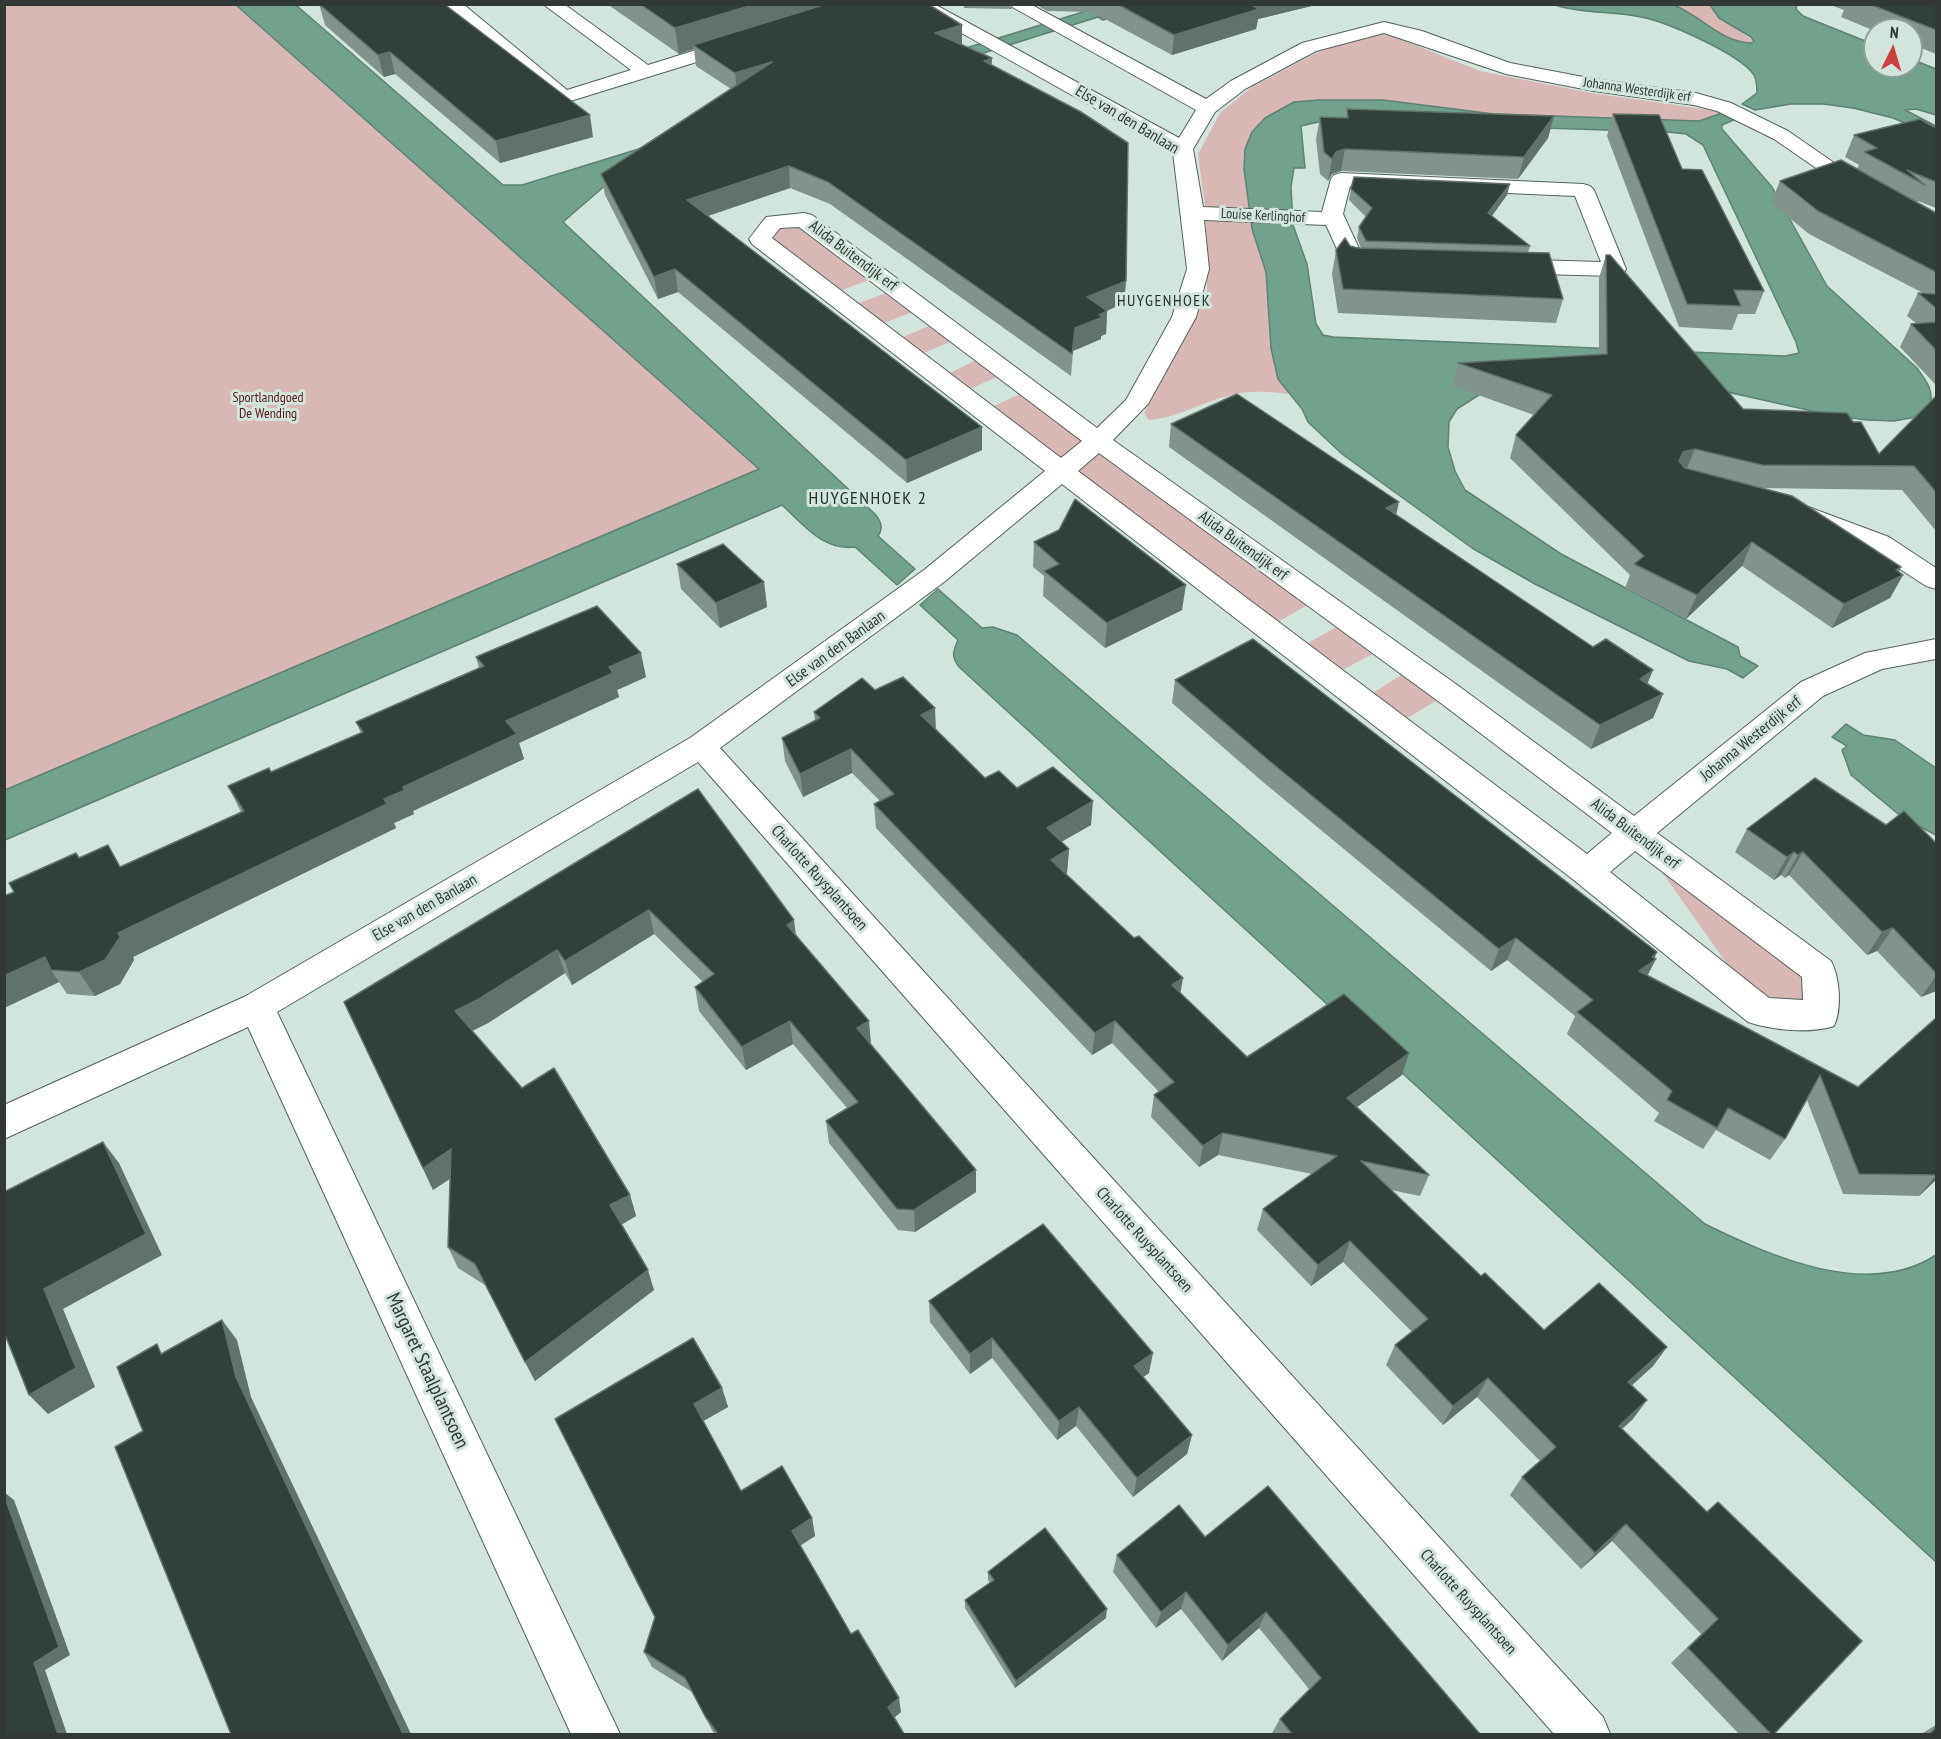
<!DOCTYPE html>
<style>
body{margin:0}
#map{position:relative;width:1941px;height:1739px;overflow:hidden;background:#d2e5dc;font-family:"PT Sans Narrow",sans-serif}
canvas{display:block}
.frame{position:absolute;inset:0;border:6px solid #313835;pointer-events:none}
.north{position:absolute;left:1863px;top:18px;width:60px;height:60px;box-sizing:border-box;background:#d2e5dc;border:2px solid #92a099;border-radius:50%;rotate:5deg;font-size:16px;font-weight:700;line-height:24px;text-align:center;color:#313835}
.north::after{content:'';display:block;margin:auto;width:21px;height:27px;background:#cd3e42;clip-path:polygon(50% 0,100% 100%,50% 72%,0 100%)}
</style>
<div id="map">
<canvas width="1941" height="1739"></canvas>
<div class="frame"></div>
<div class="north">N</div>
</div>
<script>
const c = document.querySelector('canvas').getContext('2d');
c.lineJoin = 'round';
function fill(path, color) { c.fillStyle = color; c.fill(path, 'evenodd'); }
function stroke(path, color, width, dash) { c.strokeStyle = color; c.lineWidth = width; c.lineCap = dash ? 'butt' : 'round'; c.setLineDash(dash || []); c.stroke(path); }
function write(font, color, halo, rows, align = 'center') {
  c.font = font + ' "PT Sans Narrow",sans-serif'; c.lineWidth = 6; c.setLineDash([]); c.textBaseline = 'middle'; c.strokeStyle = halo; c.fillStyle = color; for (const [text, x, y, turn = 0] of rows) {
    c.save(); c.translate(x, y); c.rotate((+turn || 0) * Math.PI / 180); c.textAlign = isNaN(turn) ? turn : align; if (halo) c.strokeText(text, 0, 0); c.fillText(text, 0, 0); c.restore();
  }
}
fill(new Path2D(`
 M4 5H236L760 469 5 806Z
 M1674 5H1710L1739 31 1754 41C1734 51 1692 14 1674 5Z
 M1373 34H1387L1480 71 1591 93 1725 112 1721 125 1494 114 1383 100 1294 102 1244 169 1252 229 1266 272 1271 348 1278 379 1290 394C1278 393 1265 391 1252 392 1216 393 1185 417 1149 420L1144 413 1207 294 1206 214 1198 154 1220 113 1252 87 1320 51Z
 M804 220 880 276 831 294 760 239 774 222Z
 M897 289 915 311 874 327 848 307Z
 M941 321 962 337 914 357 893 341Z
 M986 355 1008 372 961 393 940 378Z
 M1031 389 1309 604 1266 629 983 411Z
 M1347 621 1384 648 1329 677 1294 651Z
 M1414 667 1439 699 1394 726 1360 701Z
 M1635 834 1819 971 1821 1016 1761 1012Z`), '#d8b8b5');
const water = new Path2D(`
 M236 5H296L503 185H522L1086 11 1154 5 1103 20 1098 17 971 57 607 184 563 222 875 514C881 521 884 528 878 536L915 569 897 585 855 547C823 551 804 525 782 505L5 840V790L759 469Z
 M1555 5C1577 5 1662 0 1676 6 1702 17 1721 42 1751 43L1754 41 1751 37 1719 18 1710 5H1797L1796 9 1803 16 1875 45V66H1911V59L1936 69V115L1916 109 1905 110 1936 126V136L1893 118 1853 108 1823 104H1791L1755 110 1742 104 1757 93C1757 87 1757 81 1754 75 1740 54 1667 22 1641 17 1612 11 1583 14 1555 5Z
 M1319 100H1383L1494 114 1699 121 1725 112 1738 118 1722 125V129L1772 187 1827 286 1917 368C1927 382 1934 390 1930 407L1916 417 1894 421 1867 420 1835 416 1673 380 1490 388 1457 409 1449 422 1448 447 1455 471 1465 490 1563 555 1738 647 1740 656 1758 666 1743 678 1727 669 1689 661 1535 584 1472 548 1342 454 1308 422 1302 409 1278 379 1271 348 1266 272 1252 229 1244 169 1245 149 1252 132 1265 118 1294 102ZM1323 121 1668 132 1686 134 1703 145 1796 342 1799 353 1785 356 1333 337 1323 335 1316 324 1307 264 1293 225 1291 187 1294 168H1305L1301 126Z
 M938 589 982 628 993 627 1017 635 1705 1224C1770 1256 1867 1300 1936 1255V1562L959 667C951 657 953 651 958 640L920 605Z
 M1846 724 1863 735 1895 740 1936 768V835L1903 818 1851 775 1842 750 1847 746 1832 737Z`);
fill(water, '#72a18d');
stroke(water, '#5e8273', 1.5);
const minor = new Path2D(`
 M442 4H463L567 90 631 70 543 4H564L648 65 738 37 747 43 745 47 564 103 557 101Z
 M910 4H934L1179 138 1196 110 1007 4H1030L1206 99 1231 81 1302 43 1384 22 1422 31 1510 63 1594 79 1696 93 1731 103 1788 131 1859 180 1936 221V235L1928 234 1845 188 1774 139 1717 111 1694 105 1594 91 1506 74 1384 33 1316 51 1245 89 1215 112 1193 149 1203 207 1322 212 1331 179 1334 175 1341 173 1583 184 1590 186 1594 190 1626 269 1623 274 1615 276 1354 269 1346 267 1343 262 1326 225 1204 220 1209 269 1196 317 1148 404 1113 440 1460 687 1634 816 1801 682 1865 653 1936 639V659L1882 669 1823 696 1657 833 1831 961C1840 978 1842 1009 1834 1026 1810 1034 1772 1030 1748 1022L1575 881 1062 484 944 582 720 748 1603 1717 1610 1734H1554L698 762 277 1012 620 1734H571L248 1027 4 1139V1105L244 997 690 738 924 570 1045 471 752 244 749 239 766 217 804 213 812 215 1097 428 1126 400 1172 317 1187 269 1173 152ZM1350 186 1575 196 1601 262 1362 255 1343 214ZM799 227 1082 441 1061 458 772 238 780 228ZM1099 453 1438 701 1612 833 1587 854 1078 471ZM1635 851 1802 977 1803 1000 1769 998 1610 872Z
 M1795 502 1889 537 1936 568V589L1926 586 1869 549 1786 516 1782 510 1786 504Z`);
stroke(minor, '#52625b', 2);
fill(minor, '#fff');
fill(new Path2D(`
 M319 4 593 137 500 163 395 74 384 77 325 25Z
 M607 4H928L962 25V45L992 58 991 65 1126 281 1124 303 1107 311 1106 334 1101 336V339L1073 351 1071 376 830 204 790 188 708 216 982 427V450L907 483 678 292 658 299 605 195 601 174 731 89 696 66 694 49 679 54Z
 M964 4H1012V9L964 8Z
 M1035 4H1320L1258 19 1256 29 1172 55 1092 12 1047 11Z
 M1828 4H1936V54L1911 44V30L1875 31 1841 17 1844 10Z
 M1347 109 1554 116 1548 138 1518 179 1341 171 1332 174 1328 181 1320 174 1316 139 1320 117 1346 118Z
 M1613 114 1682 169 1764 291 1755 314H1738L1732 330 1679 327 1607 136Z
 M1936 128V208L1918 201 1917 202 1936 213V385L1900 347 1911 324H1917L1907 316 1918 293H1923L1809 234 1771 203 1780 181 1857 169 1859 165 1845 157 1854 135Z
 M1351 189 1507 195 1492 216 1530 246 1528 252 1563 299 1556 323 1338 313 1332 274 1336 250 1350 246 1361 248 1357 238 1359 227 1366 217 1349 200Z
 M1606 255 1743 409 1853 422 1879 454 1936 396V531L1902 490 1762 488 1903 575 1890 598 1832 628 1742 566 1686 619 1625 588 1630 575 1510 458 1516 435 1534 415 1453 386 1458 363 1599 354V278Z
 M1171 424 1396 515 1593 647 1653 670 1647 684 1663 694 1653 718 1591 749 1169 447Z
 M1034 542 1182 610 1105 648 1043 596 1044 576 1033 567Z
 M677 564 764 582 767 607 720 628 681 589Z
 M476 657 646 677 617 690 619 697 519 743 524 759 413 811 414 814 394 823 396 828 133 957 134 960 120 984 95 996 67 994 59 982 4 1008V896L14 892 76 853 79 858 121 867 241 812 228 786 271 772 361 733 356 722 479 668Z
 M1175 680 1654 958 1656 959 1647 976 1858 1087 1936 1018V1180L1919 1196 1843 1194 1807 1100 1785 1139 1770 1160 1716 1130 1703 1149 1654 1121 1659 1113 1567 1034 1575 1016 1507 960 1491 971 1263 782 1172 703Z
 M875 690 936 730 985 778 1017 788 1091 825 1061 842 1069 849 1067 873 1066 874 1181 993 1247 1057 1402 1075 1357 1107 1429 1175 1420 1196 1391 1190 1481 1276 1544 1330 1667 1347 1653 1366 1632 1385 1633 1419 1622 1429 1707 1512 1774 1734H1739L1671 1663 1701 1634 1612 1541 1581 1569 1510 1495 1522 1477 1540 1461 1477 1397 1443 1425 1386 1365 1395 1345 1412 1332 1343 1262 1311 1286 1257 1230 1263 1209 1312 1174 1218 1155 1199 1167 1151 1117 1154 1095 1159 1092 1112 1043 1092 1055 876 828 874 804 880 801 852 773 803 797 785 761 782 738 815 721 814 712Z
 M698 789 796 937 871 1044 976 1192 915 1232 898 1230 829 1143 826 1121 847 1108 793 1044 746 1070 699 1011 695 987 703 982 654 934 572 985 565 973 488 1023 472 1031 522 1088 630 1195 636 1216 621 1225 654 1290 535 1381 485 1285 458 1268 448 1247 450 1179 433 1190 344 1002Z
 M1886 825 1936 843V991L1921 997 1877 951 1867 955 1789 875 1785 878 1781 875 1774 880 1735 852 1747 829Z
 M929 1301 1149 1373 1143 1377 1192 1435 1187 1454 1133 1497 1076 1426 1057 1440 992 1358 970 1374 930 1322Z
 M722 1388 728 1407 703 1421 741 1491 812 1518 815 1536 800 1546 851 1634 901 1712 894 1718 904 1734H714L692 1692 652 1667 644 1652 655 1618 555 1419Z
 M1205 1537 1480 1734H1273L1272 1733 1280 1719 1309 1689 1259 1628 1222 1661 1181 1609 1156 1628 1113 1572 1117 1555Z
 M988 1572 1106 1618 1015 1688 965 1608V1600L990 1583 988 1580Z
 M1936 1725V1734H1921Z`), '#82938b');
fill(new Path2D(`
 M756 4H843L693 45 694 49 679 54 675 28Z
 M1245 4H1320L1258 19 1256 29 1172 55 1174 35Z
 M962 25V45L935 33Z
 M390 52 395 74 384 77 378 55Z
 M992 58 991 78 984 61Z
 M772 62 737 94 735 73Z
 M590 115 593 137 500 163 496 141Z
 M1554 116 1548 138 1518 179 1524 157Z
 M1345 149 1341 171 1332 174 1328 181 1332 159 1336 152Z
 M789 166 790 188 690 222 687 200Z
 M1510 184 1507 195 1485 225 1488 213Z
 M675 269 678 292 658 299 654 277Z
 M1126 281 1124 303 1085 320 1087 297Z
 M1107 311 1106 334 1101 336V339L1073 351 1071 376 1075 328 1099 315Z
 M982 427V450L907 483 906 460Z
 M1695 449 1685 473 1679 461 1683 452Z
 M1399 502 1394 525 1386 508Z
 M1752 542 1742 566 1686 619 1697 595Z
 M1901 567 1896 578 1903 575 1890 598 1832 628 1844 604Z
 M764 582 767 607 720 628 716 603Z
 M1186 585 1182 610 1105 648 1107 623Z
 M641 653 646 677 617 690 619 697 519 743 524 759 413 811 414 814 394 823 396 828 133 957 134 960 120 984 95 996 79 972 118 933 384 799 506 721 609 667Z
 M1653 670 1643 694 1640 679Z
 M1663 694 1653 718 1591 749 1600 725Z
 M935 708 936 732 921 715Z
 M851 749 852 773 803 797 800 774Z
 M1093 801 1091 825 1045 851 1047 828Z
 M1069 849 1067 873 1050 883 1051 860Z
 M1794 852 1781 875 1774 880 1787 857Z
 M1803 852 1789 875 1785 878 1798 855Z
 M649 910 654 934 572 985 565 961Z
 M794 920 797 944 787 925Z
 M1893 928 1877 951 1867 955 1882 932Z
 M1516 938 1507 960 1491 971 1499 949Z
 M557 950 565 973 488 1023 464 1035 455 1011Z
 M1657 952 1653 962 1656 959 1644 982 1639 971Z
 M45 957 51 970 59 982 4 1008V976Z
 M1936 976V991L1921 997Z
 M1183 978 1179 1001 1172 985Z
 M790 1021 793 1044 746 1070 742 1047Z
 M869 1021 871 1044 857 1028Z
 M1115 1021 1112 1043 1092 1055 1095 1033Z
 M1409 1053 1402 1075 1340 1119 1347 1098Z
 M1223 1133 1218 1155 1199 1167 1203 1146Z
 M103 1142 119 1163 162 1255 63 1309 95 1387 48 1414 29 1395 44 1289Z
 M451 1149 461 1171 433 1190 423 1168Z
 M976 1170V1192L915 1232 914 1210Z
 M1936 1175V1180L1919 1196Z
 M630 1195 636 1216 617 1227 610 1205Z
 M1350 1241 1343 1262 1311 1286 1318 1265Z
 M648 1270 654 1290 535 1381 525 1362Z
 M222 1320 237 1340 251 1397 411 1734H403L236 1377Z
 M992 1338V1358L970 1374V1354Z
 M1667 1347 1653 1366 1615 1401 1628 1382Z
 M1153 1353 1149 1373 1130 1386 1134 1366Z
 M1488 1378 1477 1397 1443 1425 1453 1406Z
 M722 1388 728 1407 700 1423 694 1404Z
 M1647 1400 1633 1419 1605 1444 1619 1426Z
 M1079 1407 1076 1426 1057 1440 1059 1421Z
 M1192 1435 1187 1454 1133 1497 1137 1478Z
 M4 1492 14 1500 70 1655 45 1670 67 1734H58L34 1663Z
 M812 1518 815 1536 796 1548 792 1531Z
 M1626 1524 1612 1541 1581 1569 1595 1553Z
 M1186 1592 1181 1609 1156 1628 1161 1612Z
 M1107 1609 1106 1618 1015 1688 1016 1681Z
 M1266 1612 1259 1628 1222 1661 1228 1645Z
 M899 1698 901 1712 890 1721 888 1707Z`), '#61726b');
const building = new Path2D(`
 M319 4H444L590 115 496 141 390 52 378 55Z
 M640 4H756L675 28Z
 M826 4H928L962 25 935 33 992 58 984 61 1081 112 1128 143 1126 281 1087 297 1107 311 1099 315 1103 317 1075 328 1072 354 828 182 789 166 687 200 982 427 906 460 675 269 654 277 601 174 772 62 735 73 693 45Z
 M1117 4H1250L1259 9 1174 35Z
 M1869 4H1936V30Z
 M1347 109 1554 116 1524 157 1345 149 1336 152 1332 159 1324 152 1320 117 1348 118Z
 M1613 114 1659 115 1682 169 1702 170 1764 291 1734 290 1741 306 1687 304Z
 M1920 119 1936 128V182L1907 170 1925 185 1864 152 1877 148 1854 135Z
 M1841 160 1936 213V272L1818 211 1780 181Z
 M1354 177 1510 184 1488 213 1530 246 1366 241 1359 227 1372 208 1351 189Z
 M1345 238 1350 246 1358 248 1549 253 1563 299 1343 289 1336 250Z
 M1606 255H1610L1743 409 1847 413 1853 422H1861L1879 454 1936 396V492L1914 466 1762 465 1695 449 1683 452 1679 461 1685 468 1792 496 1901 567 1896 570 1903 575 1844 604 1752 542 1697 595 1634 564 1644 556 1516 435 1552 395 1458 363 1607 354Z
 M1918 293 1936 294V308Z
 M1936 322V350L1911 324Z
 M1237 394 1399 502 1386 508 1593 647 1606 639 1653 670 1640 679 1663 694 1600 725 1171 424Z
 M1075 499 1186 585 1107 623 1044 571 1059 564 1034 542 1059 530Z
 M723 544 764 582 716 603 677 564Z
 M597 606 641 653 609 667 613 673 506 721 517 734 403 787 405 790 384 799 387 804 118 933 120 937 105 960 79 972 51 970 45 957 4 976V896L14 892 9 883 76 853 79 858 108 845 120 867 244 811 228 786 269 768 271 772 363 732 356 722 484 666 476 657Z
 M1253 639 1657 952 1652 957 1656 959 1639 971 1858 1087 1936 1018V1175L1859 1174 1820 1075 1785 1139 1728 1108 1717 1128 1667 1100 1672 1091 1577 1012 1593 1000 1516 938 1499 949 1267 759 1175 680Z
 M903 677 935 708 921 715 985 778 999 771 1017 788 1053 767 1093 801 1047 828 1069 849 1051 860 1134 938 1139 936 1183 978 1172 985 1247 1057 1344 994 1409 1053 1347 1098 1429 1175 1361 1161 1481 1276 1485 1273 1544 1330 1599 1283 1667 1347 1628 1382 1647 1400 1619 1426 1707 1512 1718 1502 1862 1641 1774 1734H1771L1688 1648 1718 1619 1626 1524 1595 1553 1522 1477 1556 1447 1488 1378 1453 1406 1395 1345 1428 1319 1350 1241 1318 1265 1263 1209 1337 1156 1223 1133 1203 1146 1154 1095 1174 1082 1115 1021 1095 1033 874 804 894 794 851 749 800 774 782 738 820 718 814 712 862 678 875 690Z
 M1815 778 1886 825 1904 811 1936 843V973L1893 928 1882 932 1803 852 1798 855 1794 852 1787 857 1747 829Z
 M698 789 794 920 787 925 869 1021 857 1028 976 1170 914 1210 897 1209 826 1121 858 1102 790 1021 742 1047 695 987 714 974 649 910 565 961 557 950 479 999 455 1011 522 1088 554 1068 630 1195 610 1205 648 1270 525 1362 475 1264 448 1247 451 1149 423 1168 344 1002Z
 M103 1142 146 1234 44 1289 76 1368 29 1395 4 1332V1192Z
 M1043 1224 1153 1353 1134 1366 1192 1435 1137 1478 1079 1407 1059 1421 992 1338 970 1354 929 1301Z
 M222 1320 236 1377 403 1734H231L115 1447 143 1431 117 1367 157 1344 161 1354Z
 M693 1338 722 1388 694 1404 741 1491 782 1466 812 1518 792 1531 851 1634 858 1630 899 1698 888 1707 904 1734H718L705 1716 685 1678 644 1652 655 1617 555 1419Z
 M1268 1486 1480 1734H1292L1280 1719 1321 1678 1266 1612 1228 1645 1186 1592 1161 1612 1117 1555 1179 1505 1205 1537Z
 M4 1495 59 1647 34 1663 58 1734H4Z
 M1045 1528 1107 1609 1016 1681 965 1600 994 1580 988 1572Z
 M1936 1727V1734H1930Z`);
fill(building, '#31413a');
stroke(building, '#61726b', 1.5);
write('14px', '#313835', '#d2e5dc', [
 ["Johanna Westerdijk erf",1637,90,8],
 ["Louise Kerlinghof",1263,216,3]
]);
write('14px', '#581b1c', '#d2e5dc', [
 ["Sportlandgoed",268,398],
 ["De Wending",268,414]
]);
write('16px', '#313835', '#d2e5dc', [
 ["Else van den Banlaan",1127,120,31],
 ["Alida Buitendijk erf",853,256,37],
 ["Alida Buitendijk erf",1243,546,36],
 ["Else van den Banlaan",836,649,-36],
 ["Johanna Westerdijk erf",1751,739,-39],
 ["Alida Buitendijk erf",1635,834,37],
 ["Charlotte Ruysplantsoen",819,878,48],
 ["Else van den Banlaan",425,908,-30],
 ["Charlotte Ruysplantsoen",1144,1240,48],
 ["Charlotte Ruysplantsoen",1468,1602,48]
]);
c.letterSpacing = '1.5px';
write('16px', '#23322c', '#d2e5dc', [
 ["HUYGENHOEK",1164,301]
]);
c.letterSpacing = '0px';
c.letterSpacing = '1.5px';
write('18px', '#23322c', '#d2e5dc', [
 ["HUYGENHOEK 2",868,499]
]);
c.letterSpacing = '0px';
write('20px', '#313835', '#d2e5dc', [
 ["Margaret Staalplantsoen",427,1371,65]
]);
</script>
